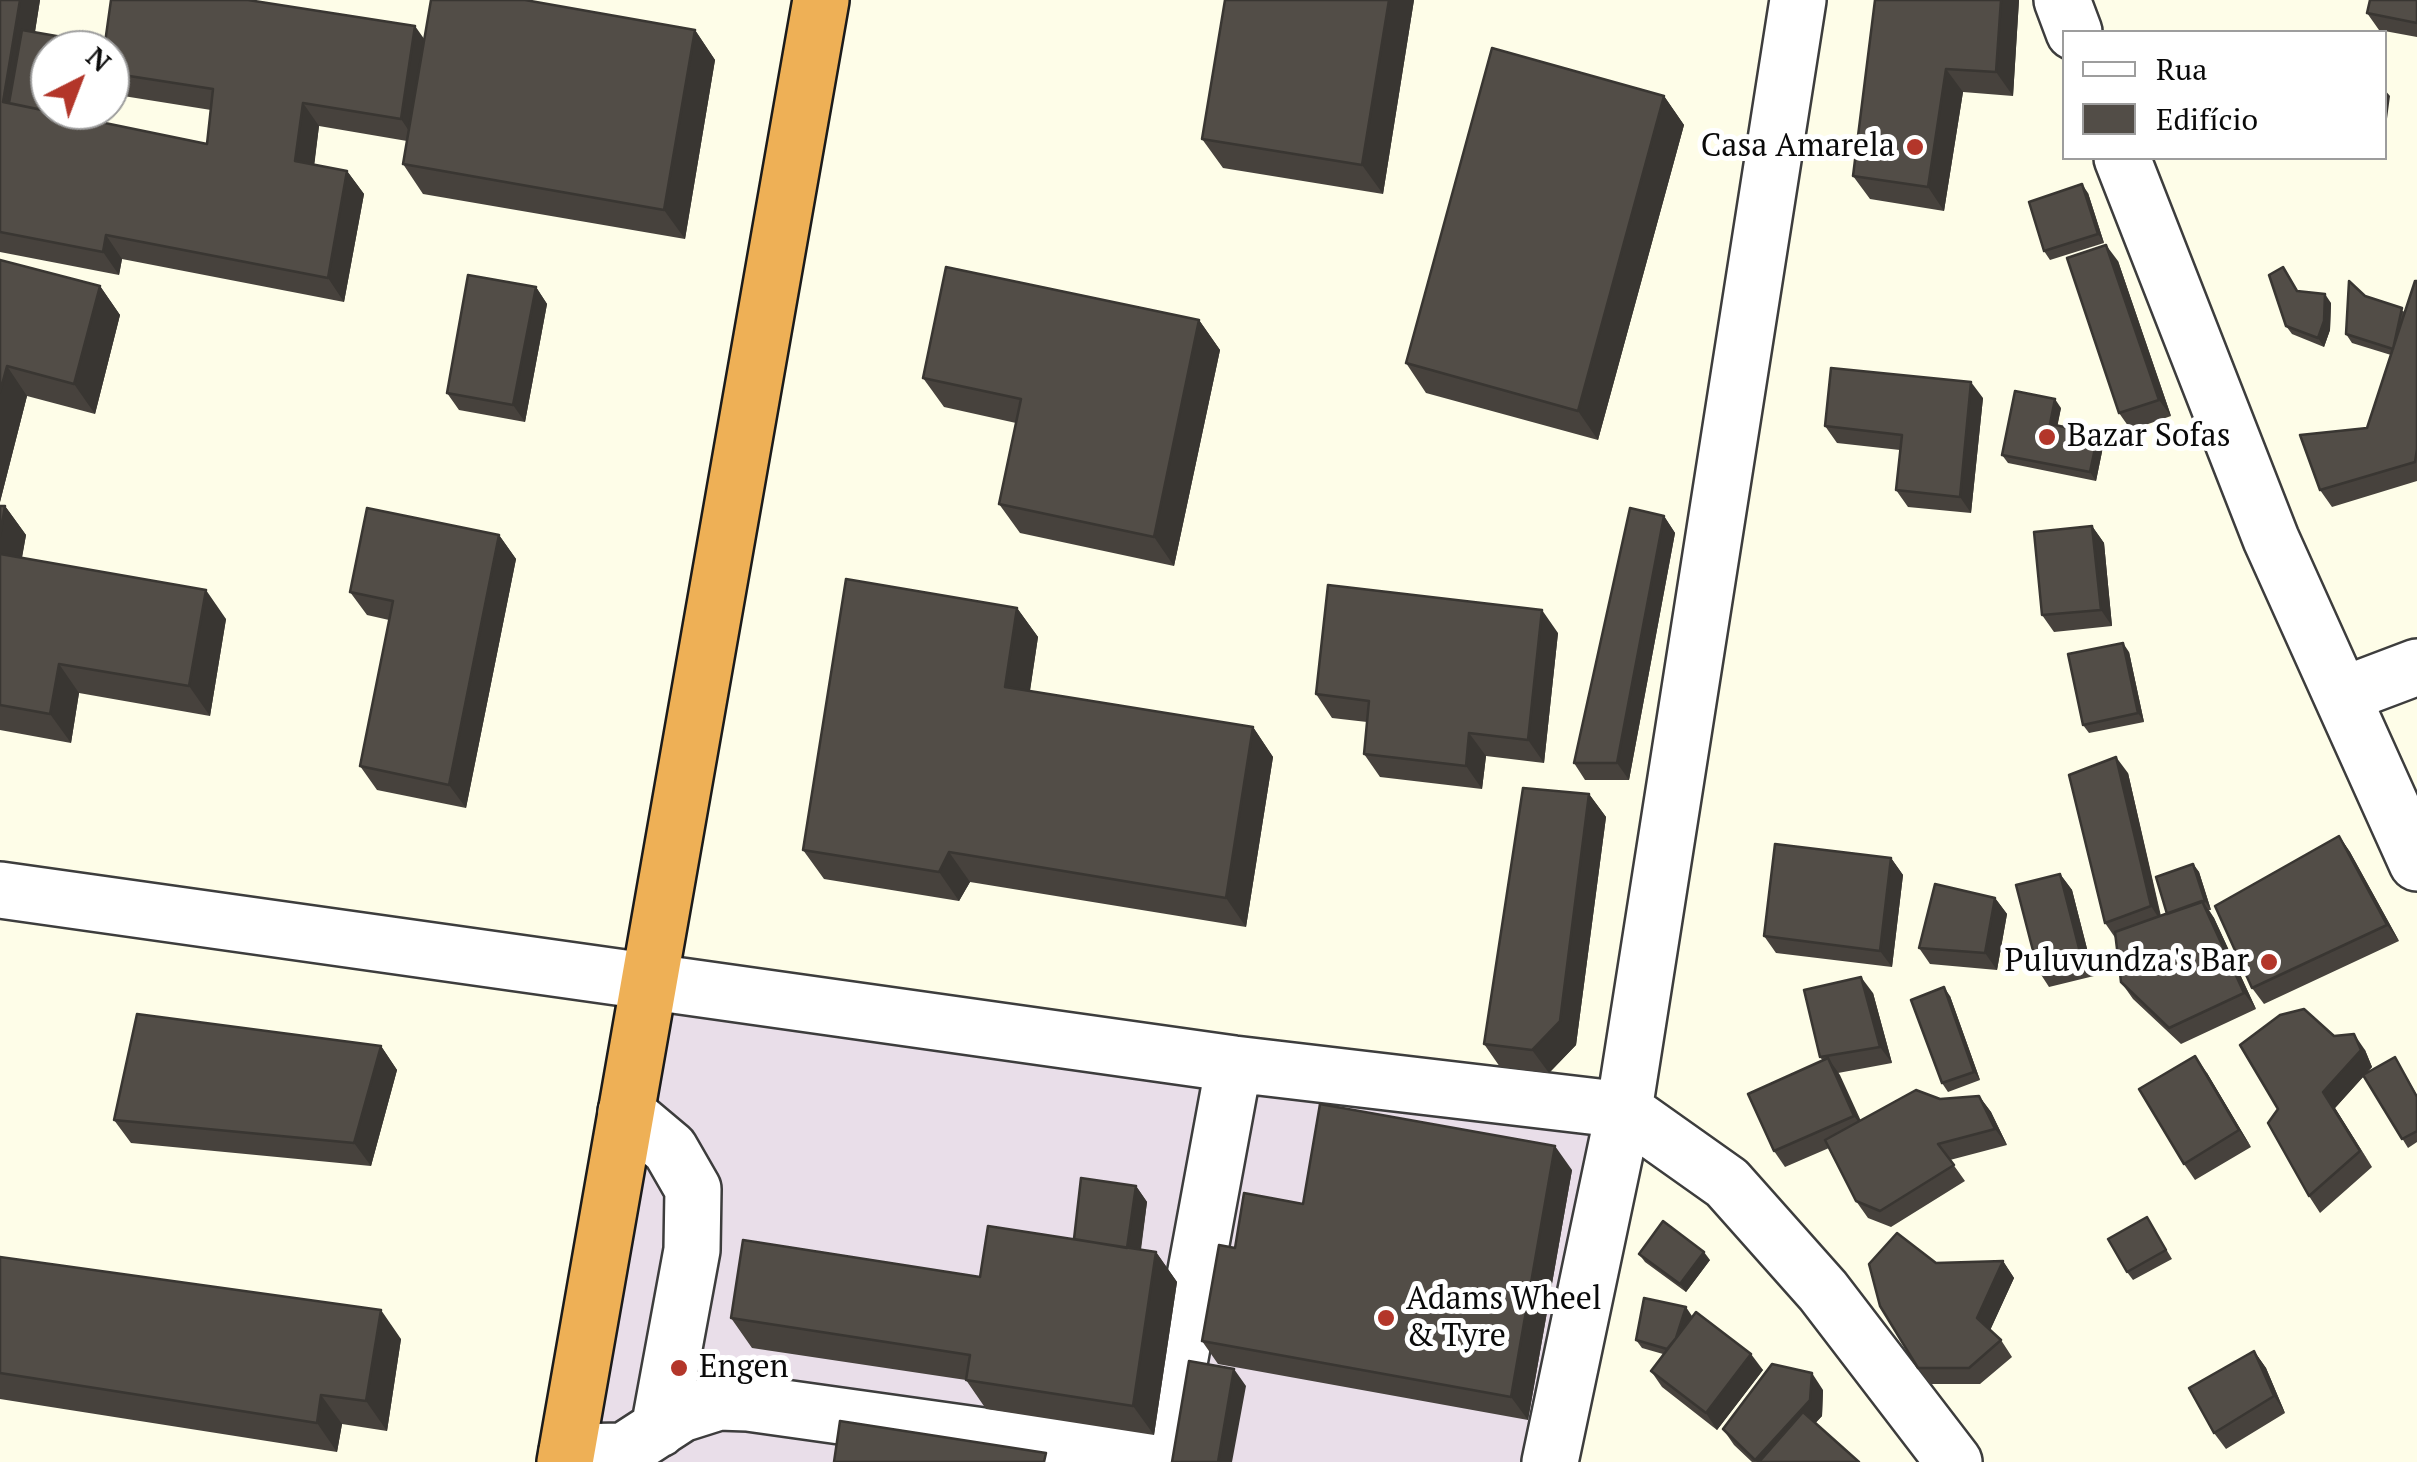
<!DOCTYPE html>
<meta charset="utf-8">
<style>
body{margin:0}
#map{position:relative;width:2417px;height:1462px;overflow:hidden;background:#fefde8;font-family:"PT Serif",serif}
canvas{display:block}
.legend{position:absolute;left:2062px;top:30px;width:325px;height:130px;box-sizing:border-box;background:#fff;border:2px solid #9d9d9d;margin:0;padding:12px 18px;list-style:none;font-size:30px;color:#0a0a0a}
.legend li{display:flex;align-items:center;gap:20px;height:50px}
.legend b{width:50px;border:2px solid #9d9d9d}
.north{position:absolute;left:30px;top:30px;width:100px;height:100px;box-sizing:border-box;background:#fff;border:2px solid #9d9d9d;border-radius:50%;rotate:42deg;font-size:28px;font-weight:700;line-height:40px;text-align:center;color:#0a0a0a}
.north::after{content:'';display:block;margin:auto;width:35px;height:45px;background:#b3362a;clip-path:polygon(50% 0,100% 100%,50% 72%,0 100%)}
</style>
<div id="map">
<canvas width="2417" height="1462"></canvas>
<ul class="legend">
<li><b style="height:12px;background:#fff"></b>Rua</li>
<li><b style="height:28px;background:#524d47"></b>Edifício</li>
</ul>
<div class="north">N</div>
</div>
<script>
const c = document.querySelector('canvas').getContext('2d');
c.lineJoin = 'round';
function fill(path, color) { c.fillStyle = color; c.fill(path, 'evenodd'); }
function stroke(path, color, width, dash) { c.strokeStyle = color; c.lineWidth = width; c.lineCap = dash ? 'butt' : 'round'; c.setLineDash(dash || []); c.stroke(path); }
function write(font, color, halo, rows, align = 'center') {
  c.font = font + ' "PT Serif",serif'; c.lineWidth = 10; c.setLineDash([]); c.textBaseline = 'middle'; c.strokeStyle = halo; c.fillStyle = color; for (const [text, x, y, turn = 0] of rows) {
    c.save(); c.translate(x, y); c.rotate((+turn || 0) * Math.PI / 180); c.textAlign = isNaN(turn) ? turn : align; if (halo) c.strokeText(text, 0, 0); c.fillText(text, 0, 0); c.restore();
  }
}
fill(new Path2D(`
 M649 981 1624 1110 1543 1462H552Z`), '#e9dee9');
const minor = new Path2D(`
 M2062 0 2074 32
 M2122 158 2271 539 2417 863
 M2343 695 2417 667
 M0 890 1234 1064 1624 1110 1727 1183 1823 1291 1954 1462
 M626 1112 670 1149 693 1189 692 1250 659 1429
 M567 1452 624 1451 681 1414 719 1402 748 1403 1161 1461 1234 1064
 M1550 1462 1624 1110 1798 0`);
const highway = new Path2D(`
 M565 1462 821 0`);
stroke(minor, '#3d3d3d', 60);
stroke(highway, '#1b1b1b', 60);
stroke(minor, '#fff', 55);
stroke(highway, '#eeb056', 55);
fill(new Path2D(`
 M0 0H40L35 32 85 41 91 50 50 110H87L86 119 207 144 211 110 117 95 110 85V50L695 30 715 60 685 239 423 194 403 164 407 141 319 126 314 164 347 171 364 194 344 302 122 259 119 275 0 252Z
 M1225 0H1414L1383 194 1223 168 1202 139Z
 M1875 0H2019L2013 96 1963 92 1944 211 1870 199 1853 176Z
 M2417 0V37L2379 30 2367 13Z
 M1664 96 1684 125 1598 440 1426 393 1406 363Z
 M2088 193 2104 243 2050 260 2044 251Z
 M0 260 100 286 120 315 95 414 27 396 0 502Z
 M2118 261 2171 416 2131 430 2119 413Z
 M2289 276 2298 292 2331 303 2330 330 2324 347 2292 334 2286 326Z
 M2417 281V481L2332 507 2320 490 2367 428 2391 355 2352 343 2346 334 2365 296 2405 312Z
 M536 287 547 304 525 422 459 410 447 393Z
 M1199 320 1220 350 1174 566 1020 533 999 504 1016 423 944 407 923 378Z
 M1983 398 1971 513 1908 507 1896 490 1900 450 1837 443 1825 426Z
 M2061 408 2057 426 2104 442 2096 481 2008 463 2002 455Z
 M0 506H5L26 535 22 558 226 619 210 716 79 693 71 743 0 730Z
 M1664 516 1675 533 1629 780H1585L1574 763Z
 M2092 526 2104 543 2112 626 2054 632 2042 615Z
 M499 535 516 559 466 808 377 790 360 766 389 620 367 615 350 592Z
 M1017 608 1038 637 1030 691 1253 727 1273 757 1246 927 970 882 959 901 824 879 803 850Z
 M1558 633 1544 763 1486 756 1482 789 1380 777 1364 754 1367 722 1332 718 1316 694Z
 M2129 652 2144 722 2089 733 2083 725Z
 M2128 773 2161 916 2167 914 2193 864 2199 872 2211 910H2209L2214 918 2256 1009 2181 1044 2133 999 2121 982 2116 939 2105 923Z
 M1589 794 1606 817 1576 1045 1549 1073 1500 1067 1484 1044Z
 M2339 836 2350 852 2399 941 2264 1004 2252 988Z
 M1891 858 1903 875 1892 967 1776 953 1764 936Z
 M2060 874 2072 890 2094 976 2049 987 2038 970Z
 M1995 898 2007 914 1997 970 1930 964 1919 948Z
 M1873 993 1892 1063 1838 1073 1860 1121 1940 1099 1979 1096 1991 1112 2007 1145 1950 1160 1965 1181 1891 1227 1868 1218 1856 1201 1829 1148 1785 1167 1774 1151 1823 1061 1820 1057Z
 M1950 996 1980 1080 1948 1092 1942 1083Z
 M2334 1036 2365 1050 2372 1067 2365 1074 2395 1057 2417 1095V1142L2408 1148 2364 1076 2335 1108 2372 1167 2320 1213 2309 1196 2278 1109Z
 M381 1046 397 1070 371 1166 131 1143 114 1120Z
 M2207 1073 2251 1147 2195 1180 2184 1164Z
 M1572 1170 1528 1420 1218 1364 1202 1341 1235 1248 1303 1204Z
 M1136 1186 1147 1202 1141 1250 1156 1252 1177 1282 1154 1435 986 1409 966 1380 752 1348 731 1318 980 1277 1074 1239Z
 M2147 1217 2172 1259 2133 1280 2127 1272Z
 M1639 1254 1710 1260 1686 1292 1645 1262Z
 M0 1257 401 1339 387 1431 342 1424 337 1452 0 1399Z
 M2003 1261 2014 1278 1990 1330 2001 1340 2012 1357 1980 1384H1930L1918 1368 1936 1263Z
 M1692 1316 1763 1370 1717 1430 1662 1387 1651 1371 1663 1354 1642 1348 1636 1340Z
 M2254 1351 2266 1368 2285 1413 2226 1449 2214 1433Z
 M1823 1390 1822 1416 1815 1423 1859 1462H1752L1734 1445 1723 1429Z`), '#47423d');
fill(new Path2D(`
 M20 0H40L22 112 3 102Z
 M1389 0H1414L1383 194 1362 165Z
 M2001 0H2019L2013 96 1996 72Z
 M415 26 432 50 417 143 401 119Z
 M695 30 715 60 685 239 664 210Z
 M1946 69 1963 92 1944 211 1928 187Z
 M2384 89 2390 96 2385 134 2384 133Z
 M1664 96 1684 125 1598 440 1578 411Z
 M303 103 319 126 312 184 295 161Z
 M73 110H87L82 139 70 123Z
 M347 171 364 194 344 302 328 278Z
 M2082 184 2088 193 2104 243 2098 234Z
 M106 235 122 259 119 275 103 252Z
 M2106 245 2118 261 2171 416 2159 400Z
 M100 286 120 315 95 414 74 384Z
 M536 287 547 304 525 422 513 405Z
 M2325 294 2331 303 2330 330 2324 347 2318 338Z
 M1199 320 1220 350 1174 566 1154 537Z
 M7 366 27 396 0 502V392Z
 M1971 382 1983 398 1971 513 1960 497Z
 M2055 399 2061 408 2056 433 2050 424Z
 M2098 434 2104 442 2096 481 2090 472Z
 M5 506 26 535 17 583 0 558V536Z
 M1664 516 1675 533 1629 780 1617 763Z
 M2092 526 2104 543 2112 626 2101 610Z
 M499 535 516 559 466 808 449 785Z
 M206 590 226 619 210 716 189 686Z
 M1017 608 1038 637 1026 716 1005 687Z
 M1542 610 1558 633 1544 763 1528 740Z
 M2123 643 2129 652 2144 722 2138 713Z
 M59 664 79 693 71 743 50 714Z
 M1253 727 1273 757 1246 927 1226 898Z
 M1469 733 1486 756 1482 789 1466 766Z
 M2116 757 2128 773 2162 923 2151 906Z
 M1589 794 1606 817 1576 1045 1549 1073 1532 1050Z
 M2339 836 2350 852 2399 941 2387 925Z
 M949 852 970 882 959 901 939 872Z
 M1891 858 1903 875 1892 967 1880 951Z
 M2193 864 2199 872 2211 910 2205 901Z
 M2060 874 2072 890 2094 976 2082 960Z
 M1995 898 2007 914 1997 970 1985 953Z
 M2202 901 2214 918 2256 1009 2244 993Z
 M1861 977 1873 993 1892 1063 1880 1047Z
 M1944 987 1950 996 1980 1080 1974 1072Z
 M2354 1034 2365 1050 2372 1067 2335 1108 2372 1167 2323 1092Z
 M381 1046 397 1070 371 1166 354 1143Z
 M2195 1056 2207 1073 2251 1147 2239 1130Z
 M1828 1058 1840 1075 1866 1132 1854 1116Z
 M1979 1096 1991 1112 2007 1145 1995 1129Z
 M1555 1146 1572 1170 1528 1420 1511 1397Z
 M1136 1186 1147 1202 1137 1275 1126 1258Z
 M1156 1252 1177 1282 1154 1435 1133 1406Z
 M1704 1252 1710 1260 1686 1292 1680 1284Z
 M2003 1261 2014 1278 1988 1335 1977 1318Z
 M1686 1307 1692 1316 1672 1350Z
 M381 1310 401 1339 387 1431 366 1401Z
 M2254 1351 2266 1368 2285 1413 2274 1396Z
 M1751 1354 1763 1370 1717 1430 1706 1413Z
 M1234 1369 1246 1386 1232 1462H1218Z
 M1812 1373 1823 1390 1822 1416 1780 1462H1757L1755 1460Z
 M321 1395 342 1424 337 1452 317 1423Z`), '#393632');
const building = new Path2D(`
 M0 0H20L3 102 207 144 213 89 110 73V50H104L111 0H248L415 26 401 119 303 103 295 161 347 171 328 278 106 235 103 252 0 232Z
 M431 0H525L695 30 664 210 403 164Z
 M1225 0H1389L1362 165 1202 139Z
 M1875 0H2001L1996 72 1946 69 1928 187 1853 176Z
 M2370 0H2417V23L2367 13Z
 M22 30 85 41 83 50H50V110H73L71 116 9 103Z
 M1492 48 1664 96 1578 411 1406 363Z
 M2082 184 2098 234 2044 251 2029 202Z
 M2106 245 2159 400 2119 413 2067 258Z
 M0 260 100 286 74 384 7 366 0 392Z
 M946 267 1199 320 1154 537 999 504 1021 399 923 378Z
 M2283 267 2297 291 2325 294 2324 321 2318 338 2286 326 2269 275Z
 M468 275 536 287 513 405 447 393Z
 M2349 281 2365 296 2402 308 2393 349 2346 334Z
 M2415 281H2417V449L2415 462 2320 490 2300 435 2367 428Z
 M1831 368 1971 382 1960 497 1896 490 1902 435 1825 426Z
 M2015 391 2055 399 2050 424 2098 434 2090 472 2002 455Z
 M0 506H5L0 536Z
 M367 508 499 535 449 785 360 766 393 601 350 592Z
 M1630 508 1664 516 1617 763H1574Z
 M2092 526 2101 610 2042 615 2034 532Z
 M0 554 206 590 189 686 59 664 50 714 0 705Z
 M846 579 1017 608 1005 687 1253 727 1226 898 949 852 939 872 803 850Z
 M1328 585 1542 610 1528 740 1469 733 1466 766 1364 754 1369 701 1316 694Z
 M2123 643 2138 713 2083 725 2068 654Z
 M2116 757 2151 906 2105 923 2069 775Z
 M1523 788 1589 794 1560 1021 1532 1050 1484 1044Z
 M2339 836 2387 925 2252 988 2215 906Z
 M1775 844 1891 858 1880 951 1764 936Z
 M2193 864 2205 901 2167 914 2156 877Z
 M2060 874 2082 960 2038 970 2016 885Z
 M1935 884 1995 898 1985 953 1919 948Z
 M2202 901 2244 993 2169 1028 2121 982 2115 932Z
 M1861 977 1880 1047 1820 1057 1804 990Z
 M1944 987 1974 1072 1942 1083 1911 1000Z
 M2304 1009 2334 1036 2354 1034 2361 1050 2323 1092 2360 1151 2309 1196 2268 1123 2278 1109 2240 1045 2280 1015Z
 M137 1014 381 1046 354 1143 114 1120Z
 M2195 1056 2239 1130 2184 1164 2139 1089Z
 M2395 1057 2417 1097V1131L2402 1139 2363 1075Z
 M1828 1058 1854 1116 1774 1151 1748 1094Z
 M1916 1090 1940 1099 1979 1096 1995 1129 1938 1144 1954 1165 1880 1211 1856 1201 1825 1140Z
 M1320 1104 1555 1146 1511 1397 1202 1341 1219 1245 1235 1248 1244 1193 1303 1204Z
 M1081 1178 1136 1186 1127 1248 1074 1239Z
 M2147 1217 2166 1250 2127 1272 2108 1239Z
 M1663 1221 1704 1252 1680 1284 1639 1254Z
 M988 1226 1156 1252 1133 1406 966 1380 970 1355 731 1318 743 1240 980 1277Z
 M1897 1233 1936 1263 2003 1261 1977 1318 2001 1340 1969 1368H1918L1880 1306 1869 1264Z
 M0 1257 381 1310 366 1401 321 1395 317 1423 0 1373Z
 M1644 1298 1686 1307 1676 1338 1667 1349 1636 1340Z
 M1696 1312 1751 1354 1706 1413 1651 1371Z
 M2254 1351 2274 1396 2214 1433 2189 1388Z
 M1189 1361 1234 1369 1218 1462H1172Z
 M1772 1364 1812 1373 1810 1400 1755 1460 1723 1429Z
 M1803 1412 1859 1462H1759Z
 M840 1421 1046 1453 1044 1462H834Z`);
fill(building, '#524d47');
stroke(building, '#393632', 2.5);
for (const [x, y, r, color] of [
 [1915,147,10,"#b3362a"],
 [2047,437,10,"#b3362a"],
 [2269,962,10,"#b3362a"],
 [1386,1318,10,"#b3362a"],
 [679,1368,10,"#b3362a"]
]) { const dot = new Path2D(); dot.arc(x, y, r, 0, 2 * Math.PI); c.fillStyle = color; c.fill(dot); stroke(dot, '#fff', 4); }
write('32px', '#0a0a0a', '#fff', [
 ["Casa Amarela",1895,147,"right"],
 ["Bazar Sofas",2067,437],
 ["Puluvundza's Bar",2249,962,"right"],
 ["Adams Wheel",1406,1300],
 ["& Tyre",1406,1337],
 ["Engen",699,1368]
], 'left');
</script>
